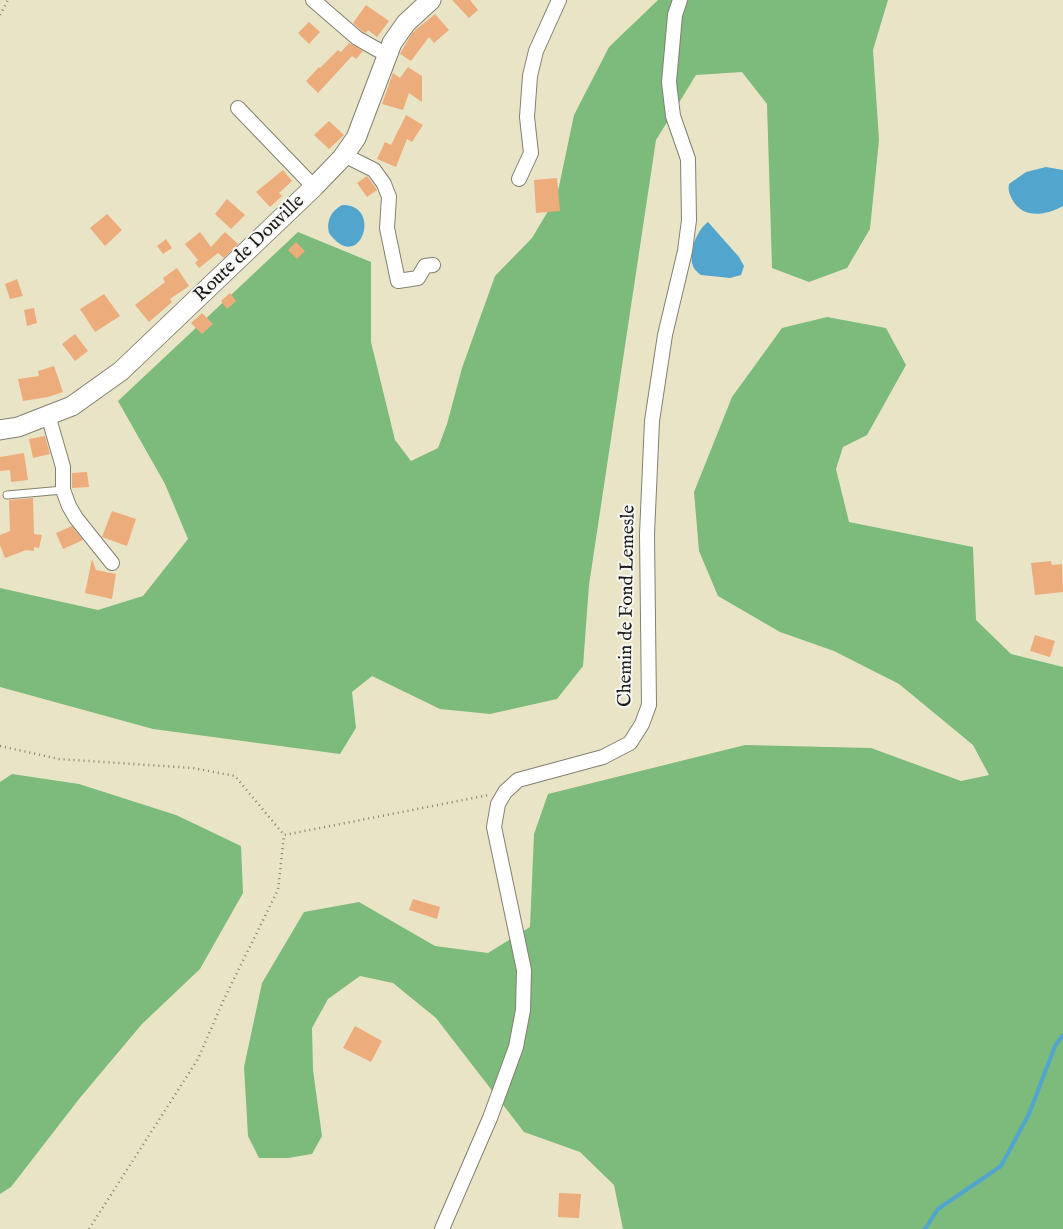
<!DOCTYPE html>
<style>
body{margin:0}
canvas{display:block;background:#eae4c6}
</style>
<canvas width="1063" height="1229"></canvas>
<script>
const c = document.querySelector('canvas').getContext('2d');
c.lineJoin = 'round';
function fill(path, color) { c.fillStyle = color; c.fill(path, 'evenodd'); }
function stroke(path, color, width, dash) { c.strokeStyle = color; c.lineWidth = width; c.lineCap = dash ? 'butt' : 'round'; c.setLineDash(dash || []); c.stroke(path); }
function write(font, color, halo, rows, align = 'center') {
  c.font = font + ' "IM FELL English",serif'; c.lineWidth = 4; c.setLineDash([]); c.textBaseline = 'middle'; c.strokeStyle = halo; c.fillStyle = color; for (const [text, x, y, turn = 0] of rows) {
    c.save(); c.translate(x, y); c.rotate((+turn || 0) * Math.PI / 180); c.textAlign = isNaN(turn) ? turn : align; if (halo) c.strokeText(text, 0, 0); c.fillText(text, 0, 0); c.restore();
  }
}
fill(new Path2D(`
 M658 0H888L873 50 879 140 870 229 847 268 809 282 772 268 767 104 742 72 696 75 656 140 589 585 583 666 557 699 490 714 440 709 372 676 352 692 356 728 340 754 153 729 0 687V588L98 610 143 596 188 539 165 484 118 401 298 232 371 262V342L395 440 411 461 438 448 447 424 462 368 495 276 532 238 557 196 574 115 609 47Z
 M827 317 886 328 906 365 867 435 843 447 836 469 849 522 973 547 976 620 1011 654 1063 667V1229H623L614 1185 580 1152 524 1132 436 1018 393 983 360 976 328 999 312 1028 313 1070 322 1136 312 1154 288 1158H259L248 1136 244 1067 262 983 304 912 359 902 435 946 488 953 530 927 534 834 548 794 745 745 871 748 961 781 989 775 973 745 899 684 834 651 780 632 718 596 699 551 694 492 732 397 782 328Z
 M12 774 79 784 176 815 241 846 243 893 200 969 142 1024 79 1099 11 1187 0 1194V782Z`), '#7cbb7b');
fill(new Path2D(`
 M1046 167 1063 170V206C1045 216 1022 219 1012 199 1009 193 1008 190 1009 184L1026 172Z
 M342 205C384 204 360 276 329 233 326 221 331 211 342 205Z
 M708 222 739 257 744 266 741 275 730 278 701 275C698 273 694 269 693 266 688 252 697 230 708 222Z`), '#52a5cd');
stroke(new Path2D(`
 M925 1229 938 1209 1001 1166 1029 1114 1055 1046 1063 1035`), '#52a5cd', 4);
fill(new Path2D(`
 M452 0H470L478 10 469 18Z
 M366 5 389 21 377 37 368 30 366 33 362 31 353 23Z
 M435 14 449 30 434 43 429 37 411 61 400 54 412 33Z
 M309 22 320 32 309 44 298 33Z
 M349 43 363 51 356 59 352 56 318 93 306 81 319 67 320 68 338 50 341 52Z
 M408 67 422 76V102L409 93 403 110 382 104 393 73 400 78Z
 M406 115 423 125 412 142 407 139 396 167 377 159 385 142 391 145Z
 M329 121 344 135 329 149 314 135Z
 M283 170 292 181 279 193 282 196 270 207 256 192Z
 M367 176 377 190 367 197 357 183Z
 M557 178 560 211 536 213 534 180Z
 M227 199 245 215 231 229 215 214Z
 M107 214 122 230 105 246 90 228Z
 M200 232 211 247 225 232 238 244 224 258 218 253 199 268 195 263 198 260 185 244Z
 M166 239 172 248 163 254 157 246Z
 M296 242 305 251 297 259 288 250Z
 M177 268 189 286 170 299 172 302 149 322 135 305 165 282 163 278Z
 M17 279 23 296 10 299 5 284Z
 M230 293 236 301 227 309 221 301Z
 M104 294 120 316 95 332 80 309Z
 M34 308 37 323 27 326 24 310Z
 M202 313 213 324 202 334 191 323Z
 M75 334 88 351 75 361 62 344Z
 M54 366 63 392 48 397 23 401 18 379 39 376 38 371Z
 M45 436 50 454 33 458 29 439Z
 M24 453 28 480 11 482 10 470 0 471V457Z
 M87 472 89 487 72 488V473Z
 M33 498 34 534 42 535 39 548 34 547V551L26 550 5 558 0 545V535L10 531 9 500Z
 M112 511 136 519 127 546 102 537Z
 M72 526 83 540 63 549 56 533Z
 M92 559 96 570 116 574 112 599 85 593Z
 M1051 561 1052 565 1062 564 1063 592 1035 595 1031 563Z
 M1035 635 1055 641 1050 657 1030 651Z
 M413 899 440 907 437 919 409 910Z
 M355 1026 382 1041 371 1062 343 1048Z
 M559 1193 581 1194 579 1218 558 1217Z`), '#ecac7c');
const lane = new Path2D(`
 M7 495 63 490`);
const street = new Path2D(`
 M313 0 357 38 387 55
 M238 108 314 187
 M344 155 374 170 384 184 389 197 387 228 398 281 418 278 425 266 433 265
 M519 179 531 153 527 117 530 76 536 51 559 0
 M48 415 63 467V490L69 506 76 518 112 563
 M442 1229 490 1118 516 1047 523 1010 524 970 494 827 498 804 505 792 518 780 603 757 630 743 642 724 649 705 647 534 652 421 665 335 685 251 689 220 688 159 673 116 669 82 675 15 680 0`);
const secondary = new Path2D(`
 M0 430 18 427 72 406 121 371 314 187 342 158 356 138 392 43 406 23 431 0`);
stroke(lane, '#838071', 9);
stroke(street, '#838071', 16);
stroke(secondary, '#838071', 21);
stroke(new Path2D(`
 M0 15 8 0
 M0 746 59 759 193 768 235 776 284 835 489 795
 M89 1229 198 1059 224 999 278 890 284 835`), '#838071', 2.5, [1, 4]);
stroke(lane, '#fff', 7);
stroke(street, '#fff', 14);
stroke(secondary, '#fff', 19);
write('19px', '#1c1c1c', '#f6f6f2', [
 ["Route de Douville",250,249,-44],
 ["Chemin de Fond Lemesle",628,606,-89]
]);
</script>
